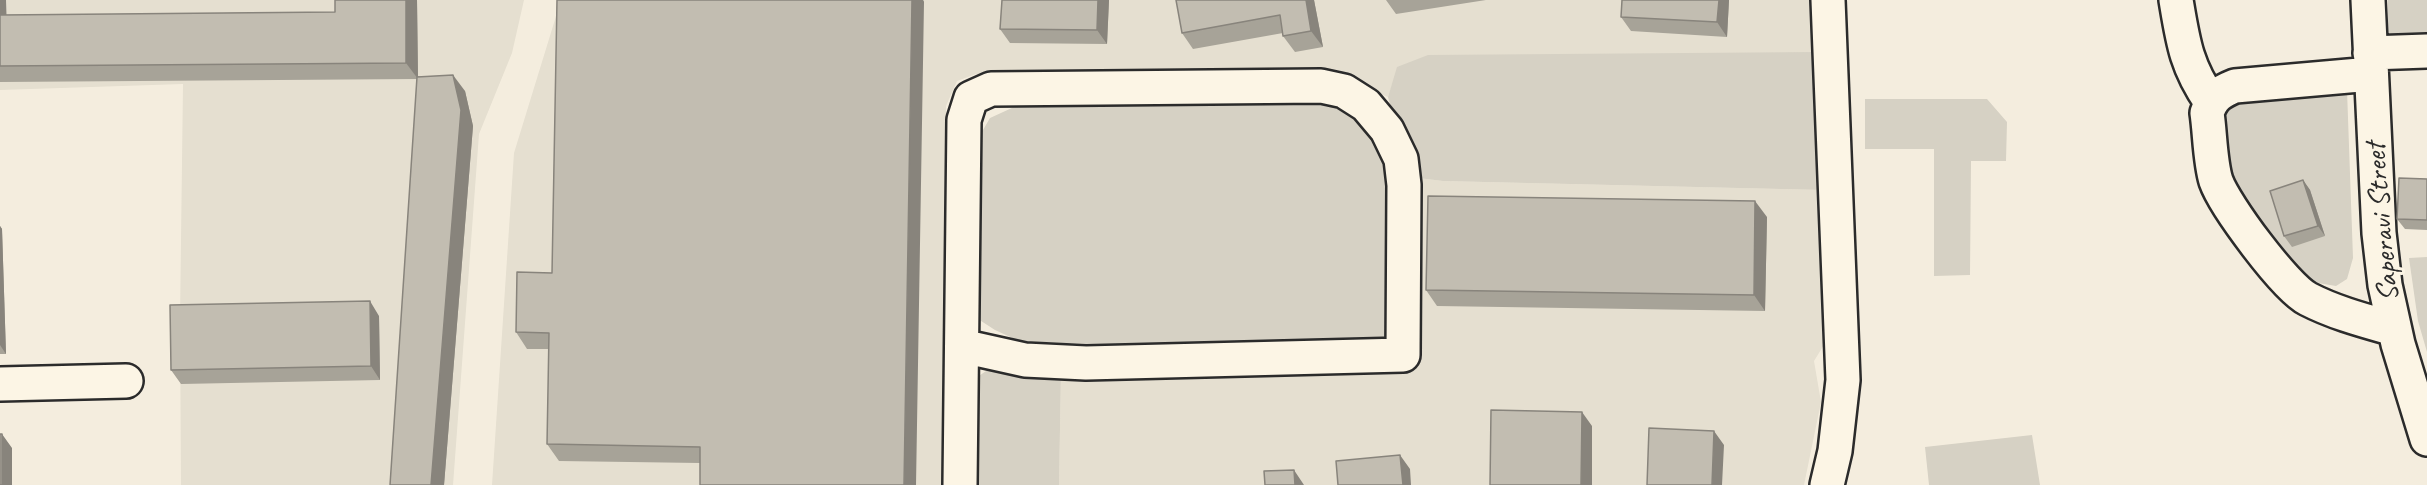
<!DOCTYPE html>
<style>
body{margin:0}
canvas{display:block;background:#f4edde}
</style>
<canvas width="2427" height="485"></canvas>
<script>
const c = document.querySelector('canvas').getContext('2d');
c.lineJoin = 'round';
function fill(path, color) { c.fillStyle = color; c.fill(path, 'evenodd'); }
function stroke(path, color, width, dash) { c.strokeStyle = color; c.lineWidth = width; c.lineCap = dash ? 'butt' : 'round'; c.setLineDash(dash || []); c.stroke(path); }
function write(font, color, halo, rows, align = 'center') {
  c.font = font + ' Caveat,sans-serif'; c.lineWidth = 6; c.setLineDash([]); c.textBaseline = 'middle'; c.strokeStyle = halo; c.fillStyle = color; for (const [text, x, y, turn = 0] of rows) {
    c.save(); c.translate(x, y); c.rotate((+turn || 0) * Math.PI / 180); c.textAlign = isNaN(turn) ? turn : align; if (halo) c.strokeText(text, 0, 0); c.fillText(text, 0, 0); c.restore();
  }
}
fill(new Path2D(`
 M0 0H524L512 53 479 134 453 485H181L180 319 183 84 0 90Z
 M561 0H1814L1816 52 1398 67 1388 97 1322 71 976 74 957 81 946 106 945 485H492L514 153Z
 M1418 178 1443 181 1823 190 1827 340 1814 361 1821 402 1804 485H1059L1061 372 1415 367Z`), '#e5dfd0');
fill(new Path2D(`
 M2388 0H2427V35H2388Z
 M1816 52 1823 190 1443 181 1418 178 1392 113 1388 97 1397 67 1428 55Z
 M2347 90 2353 258 2347 279 2336 286 2318 283 2297 273 2231 188 2215 125 2229 100Z
 M1321 97 1351 111 1369 131 1389 161 1391 344 1162 346 1062 343 1019 341 995 330 978 319 975 304 976 142 990 118 1014 107 1041 100Z
 M1865 99H1987L2007 122 2006 161H1971L1970 275 1934 276V149H1865Z
 M2427 257V352L2418 321 2409 258Z
 M989 369 1061 372 1059 485H970L973 380Z
 M2032 435 2040 485H1929L1925 447Z`), '#d6d1c4');
const minor = new Path2D(`
 M2176 0C2183 42 2186 66 2211 102
 M2368 0 2379 233 2385 285 2398 344 2427 439
 M2370 53 2427 51
 M2371 74 2235 86C2220 92 2212 97 2207 113 2210 133 2210 162 2216 181 2225 206 2285 287 2308 299 2335 313 2366 321 2394 329
 M0 384 126 381
 M960 485 964 120 971 98 991 89 1321 86 1344 91 1366 105 1387 130 1401 159 1404 185 1403 355 1086 363 1025 360 962 346
 M1827 485 1835 451 1843 380 1828 0`);
stroke(minor, '#2b2b2b', 38);
stroke(minor, '#fcf5e5', 33);
fill(new Path2D(`
 M0 0H6V15L335 12 417 0 418 76 465 91 473 126 444 485H390L417 79 0 82Z
 M557 0H923L924 2 700 463 559 461 547 444 549 349H527L516 332 552 273Z
 M1002 0H1109L1107 44 1010 43 1000 29Z
 M1314 0 1323 47 1295 52 1283 36V33L1193 49 1182 33Z
 M1386 0H1486L1396 14Z
 M1729 0 1727 37 1631 31 1621 17Z
 M2427 179V230L2405 229 2397 219Z
 M2303 180 2310 190 2325 236 2292 247 2284 236Z
 M1767 217 1765 311 1437 306 1426 290Z
 M0 226 2 229 6 354H0Z
 M379 316 380 380 181 384 171 370Z`), '#a7a398');
fill(new Path2D(`
 M0 0H6L7 31 0 22Z
 M406 0H417L418 79 406 63Z
 M912 0H923L924 2 916 485H904Z
 M1098 0H1109L1107 44 1097 30Z
 M1306 0H1314L1323 47 1311 31Z
 M1719 0H1729L1727 37 1717 22Z
 M453 75 465 91 473 126 444 485H431Z
 M2303 180 2310 190 2325 236 2318 226Z
 M1755 201 1767 217 1765 311 1754 295Z
 M0 226 2 229 6 354 0 345Z
 M370 301 379 316 380 380 371 366Z
 M1582 412 1592 426V485H1581Z
 M1714 431 1724 445 1722 485H1712Z
 M2 434 12 448V485H2Z
 M1400 455 1410 469 1411 485H1403Z
 M1294 470 1304 485H1295Z`), '#88847c');
const building = new Path2D(`
 M335 0H406V63L0 66V15L335 12Z
 M557 0H912L904 485H700V447L547 444 549 333 516 332 517 272 552 273Z
 M1002 0H1098L1097 30 1000 29Z
 M1176 0H1306L1311 31 1283 36 1280 15 1182 33Z
 M1622 0H1719L1717 22 1621 17Z
 M453 75 461 110 431 485H390L417 77Z
 M2399 178 2427 179V220L2397 219Z
 M2303 180 2318 226 2284 236 2270 191Z
 M1428 196 1755 201 1754 295 1426 290Z
 M370 301 371 366 171 370 170 305Z
 M1491 410 1582 412 1581 485H1490Z
 M1649 428 1714 431 1712 485H1647Z
 M0 434H2V485H0Z
 M1400 455 1403 485H1338L1336 461Z
 M1294 470 1295 485H1265L1264 471Z`);
fill(building, '#c2bdb1');
stroke(building, '#88847c', 1.5);
write('30px', '#2b2b2b', '#fcf5e5', [
 ["Saperavi Street",2383,222,-95]
]);
</script>
